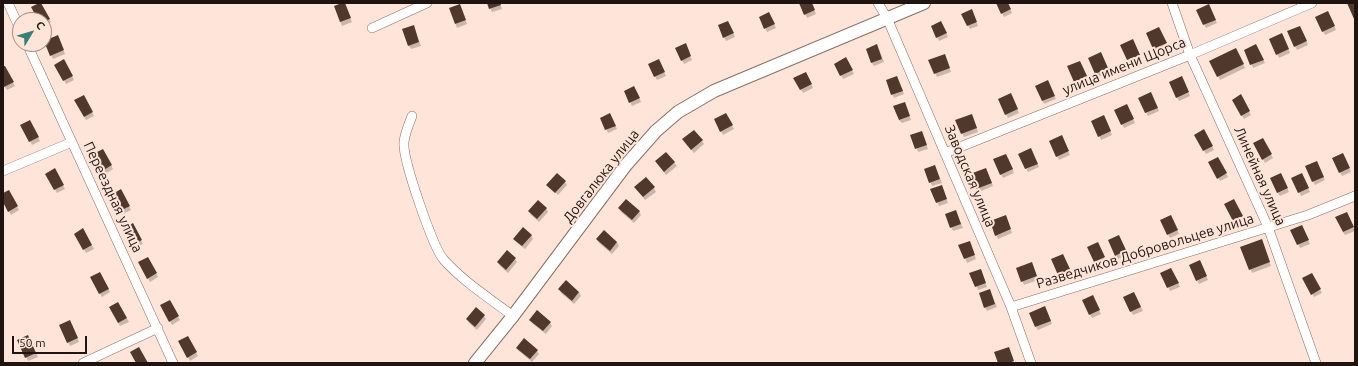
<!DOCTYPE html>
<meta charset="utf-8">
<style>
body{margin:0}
#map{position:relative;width:1358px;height:366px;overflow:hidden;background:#fee4d9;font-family:Ubuntu,sans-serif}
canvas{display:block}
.frame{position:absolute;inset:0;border:4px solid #1f140f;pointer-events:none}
.north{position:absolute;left:12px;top:12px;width:40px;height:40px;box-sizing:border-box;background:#fee4d9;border:1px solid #a59188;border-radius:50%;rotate:52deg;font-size:11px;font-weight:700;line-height:16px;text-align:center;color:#1f140f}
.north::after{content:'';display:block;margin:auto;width:14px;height:18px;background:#3a7f75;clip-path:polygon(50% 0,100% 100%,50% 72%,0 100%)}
.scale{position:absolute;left:12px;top:336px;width:75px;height:18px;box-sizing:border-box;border:2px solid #1f140f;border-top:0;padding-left:5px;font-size:12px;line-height:14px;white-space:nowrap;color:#1f140f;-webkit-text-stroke:3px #fee4d9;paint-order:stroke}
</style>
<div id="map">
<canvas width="1358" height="366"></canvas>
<div class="frame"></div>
<div class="north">С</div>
<div class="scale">50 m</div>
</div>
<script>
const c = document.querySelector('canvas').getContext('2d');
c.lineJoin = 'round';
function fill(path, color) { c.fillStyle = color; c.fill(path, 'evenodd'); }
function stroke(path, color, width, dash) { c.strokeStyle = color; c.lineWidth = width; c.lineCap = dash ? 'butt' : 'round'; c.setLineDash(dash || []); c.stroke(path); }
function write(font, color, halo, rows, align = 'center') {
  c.font = font + ' Ubuntu,sans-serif'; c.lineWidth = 4; c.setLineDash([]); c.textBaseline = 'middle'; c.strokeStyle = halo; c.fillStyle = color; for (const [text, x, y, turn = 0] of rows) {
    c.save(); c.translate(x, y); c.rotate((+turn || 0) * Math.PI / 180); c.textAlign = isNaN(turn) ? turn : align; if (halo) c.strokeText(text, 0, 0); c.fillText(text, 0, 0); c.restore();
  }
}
fill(new Path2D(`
 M40 3 51 22 44 26V20H39Z
 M344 3 352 22 342 26 335 6Z
 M488 3H500L502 9 492 12Z
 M800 3H811L816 14 807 18Z
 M997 3H1008L1012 13 1004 17Z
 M450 8 461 9 467 24 457 28Z
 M1210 9 1217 23 1206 28 1197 10Z
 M962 14H973L978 26 970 29Z
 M1330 16 1336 30 1325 35 1316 17Z
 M760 17H771L776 28 767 32Z
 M730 25 735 37 726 41 724 37Z
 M932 26H943L948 37 939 41Z
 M415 30 421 46 411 49 409 46Z
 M1302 30 1308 45 1297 50 1288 32Z
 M1161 32 1168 47 1156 52 1154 48Z
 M1284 38 1290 53 1279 58 1277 54Z
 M59 40 65 54 53 59 45 42Z
 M1135 44 1141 58 1130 63 1121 45Z
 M687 48 692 60 684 64 682 60Z
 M879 49 884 62 874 66 872 63Z
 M1258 49 1265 63 1253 68 1245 50Z
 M1238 53 1245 68 1220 80 1211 62Z
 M1102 57 1109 72 1098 77 1096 73Z
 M946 58 951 72 937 77 930 61Z
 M846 59 854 74 843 79 835 64Z
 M64 61 74 80 66 84 56 65Z
 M661 64 666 76 657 80 655 76Z
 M1082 65 1088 80 1077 85 1075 81Z
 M3 67H4L15 86 7 90 3 84Z
 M806 73 813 88 803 93 795 78Z
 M897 77 904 94 894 98 892 94Z
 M1184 81 1190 96 1179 101 1177 97Z
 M1049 85 1056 99 1044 104 1036 86Z
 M625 91H636L641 102 632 106Z
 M1241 96 1251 115 1244 119 1233 100Z
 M84 97 94 116 86 120 76 101Z
 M1152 97 1159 111 1148 116 1139 98Z
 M1013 98 1019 113 1008 118 1006 114Z
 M906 106 911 120 902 123 899 120Z
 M1128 109 1135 123 1124 128 1115 110Z
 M726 114 734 129 723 135 715 120Z
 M601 118H612L617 129 608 133Z
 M973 118 978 132 964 137 957 121Z
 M1106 120 1112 135 1101 140 1099 136Z
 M30 122 40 141 32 145 22 126Z
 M1204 131 1214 150 1206 154 1195 135Z
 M912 135 923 136 928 149 918 152Z
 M1262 139 1273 158 1265 163 1255 144Z
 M683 140 702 141 704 144 694 153Z
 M1063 140 1070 155 1059 160 1057 156Z
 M103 150 113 169 105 174 94 155Z
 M666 153 677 166 666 175 656 162Z
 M1032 153 1039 167 1028 172 1019 154Z
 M1345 157 1351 172 1342 176 1333 158Z
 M1008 158 1014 173 1003 178 994 160Z
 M1218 158 1228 177 1220 181 1210 162Z
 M935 166 942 183 932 186 925 169Z
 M1318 166 1325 180 1315 185 1313 181Z
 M986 169 993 186 979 192 977 188Z
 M55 170 65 189 57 193 46 174Z
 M1282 177 1289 192 1280 196 1278 193Z
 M1304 178 1310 192 1301 196 1292 179Z
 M565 182 567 185 558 195 548 185Z
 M635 187 654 188 656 192 645 200Z
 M932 190H943L948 203 939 206Z
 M9 191 19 210 11 215 3 200V194Z
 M121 191 131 210 123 214 113 195Z
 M1233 200 1244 219 1236 224 1225 205Z
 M546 208 548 212 539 222 531 215 529 211Z
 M619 208 639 211 641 215 634 223 621 212Z
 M956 211 963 228 953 231 946 214Z
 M1348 216 1355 231 1345 235 1343 232Z
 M1007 220 1012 233 998 239 996 235Z
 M1173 220 1179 234 1170 238 1161 221Z
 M132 225 143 244 135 248 124 229Z
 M1303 229 1310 244 1300 248 1292 230Z
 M83 230 94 249 86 253 75 234Z
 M604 232 617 242 619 246 612 254 599 243 597 240Z
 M531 235 533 239 525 249 516 242 514 239Z
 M1121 240 1127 254 1118 259 1116 255Z
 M1263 244 1271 266 1252 273 1242 248Z
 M960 246H971L976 259 967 263Z
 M1099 247 1106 261 1097 265 1088 248Z
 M148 258 158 277 150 282 139 263Z
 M515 259 517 262 508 273 500 266 498 262Z
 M1064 259 1071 273 1061 278 1059 274Z
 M1202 265 1208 280 1199 284 1197 280Z
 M1033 266 1038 280 1024 285 1017 269Z
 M1173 272 1180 287 1170 291 1162 273Z
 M99 273 110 292 102 297 91 278Z
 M971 273 982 274 987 287 978 290Z
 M1311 274 1322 293 1314 297 1303 278Z
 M559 289 579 292 581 296 574 304 561 293Z
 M990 290 997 307 987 311 985 307Z
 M1136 296 1143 311 1133 315 1124 297Z
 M1094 300 1101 314 1092 318 1083 301Z
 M169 301 180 320 172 325 161 305Z
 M118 303 129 322 120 326 110 307Z
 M476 309 484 316 486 319 477 330 469 323 467 319Z
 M1047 311 1052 324 1038 330 1036 327Z
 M530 320 550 323 552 326 546 334 532 323Z
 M72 325 79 342 70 346 60 326Z
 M188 337 198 356 190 361 180 342Z
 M19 340H30L38 357 28 361Z
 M517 348 537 351 539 354 532 362 519 351Z`), '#0003');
fill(new Path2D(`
 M39 3H41L50 19 44 22V20H38L31 7Z
 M342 3H345L351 18 340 22 334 6Z
 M487 3H500L501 5 489 9Z
 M799 3H812L815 10 804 15Z
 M996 3H1008L1011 9 1001 14Z
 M1347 3H1355V18L1354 19Z
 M460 4 466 20 455 24 449 8Z
 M1209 4 1216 20 1203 25 1196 10Z
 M972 9 977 22 967 26 961 14Z
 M1328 11 1335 26 1322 32 1315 17Z
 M769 12 775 24 764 29 759 17Z
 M728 21 734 33 723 38 718 25Z
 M941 21 947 33 936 38 931 26Z
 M414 25 419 42 408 46 402 29Z
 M1300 26 1307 41 1294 47 1287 31Z
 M1159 27 1167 43 1153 49 1146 33Z
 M1282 33 1289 49 1276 55 1269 39Z
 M58 35 64 50 50 56 44 41Z
 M1133 39 1140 55 1127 60 1120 45Z
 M686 43 691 56 681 61 675 48Z
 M877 44 882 59 871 63 866 49Z
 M1256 44 1264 60 1250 65 1244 50Z
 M1236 48 1244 64 1217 77 1209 61Z
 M1101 52 1108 68 1095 74 1088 58Z
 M945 54 950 68 934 74 928 60Z
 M846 57 853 70 840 76 834 64Z
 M64 59 73 76 63 81 54 65Z
 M659 59 665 72 654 77 648 64Z
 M1080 61 1087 76 1074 82 1067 66Z
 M3 66H5L14 82 4 87Z
 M806 72 812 84 800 90 793 78Z
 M897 76 903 91 891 95 886 80Z
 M1182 76 1189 92 1176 98 1169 82Z
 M1048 80 1055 96 1042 101 1035 86Z
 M634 86 640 98 629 103 624 91Z
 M1151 92 1158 108 1145 113 1138 98Z
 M1011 93 1018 109 1005 115 998 99Z
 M1241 94 1250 111 1241 116 1232 100Z
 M84 95 93 112 84 117 74 100Z
 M905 102 910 116 899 120 893 106Z
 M1127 104 1134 119 1121 125 1114 110Z
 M610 113 616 126 605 130 600 118Z
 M726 113 733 125 720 132 714 119Z
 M972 114 977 128 961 134 955 120Z
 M1104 115 1111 131 1098 137 1091 121Z
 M30 120 39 137 29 142 20 125Z
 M1204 129 1213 146 1203 151 1194 135Z
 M694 130 703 140 691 150 682 139Z
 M922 131 927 145 915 149 910 135Z
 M1062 135 1069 151 1056 157 1049 141Z
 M1263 138 1272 154 1262 160 1253 143Z
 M1031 148 1038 164 1025 169 1018 154Z
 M103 149 112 165 102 171 93 154Z
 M666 152 675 162 664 172 655 161Z
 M1343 153 1350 168 1339 173 1332 158Z
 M1006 154 1013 169 1000 175 993 159Z
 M1218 157 1227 173 1217 179 1208 162Z
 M1317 161 1324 177 1312 182 1305 166Z
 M935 165 940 179 929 183 924 169Z
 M55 168 64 185 54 190 45 174Z
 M986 168 992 183 976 189 970 174Z
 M557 173 566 181 555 193 546 185Z
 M1281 173 1288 188 1277 193 1270 178Z
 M1302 173 1309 188 1298 193 1291 178Z
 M646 177 655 187 643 197 634 187Z
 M942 185 947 199 936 203 930 189Z
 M121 189 130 206 120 211 111 195Z
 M9 190 18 206 8 212 3 202V193Z
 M626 199 640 211 632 220 618 208Z
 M1234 199 1243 216 1233 221 1224 204Z
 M538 200 547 208 537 219 528 211Z
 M956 210 961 224 950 228 945 214Z
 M1347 212 1354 227 1343 232 1335 217Z
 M1006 215 1011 229 995 236 990 221Z
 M1171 215 1178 230 1167 235 1160 220Z
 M133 223 142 240 132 245 123 229Z
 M1302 225 1309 240 1297 245 1290 230Z
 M523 227 532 235 522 246 513 239Z
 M83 228 92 245 83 250 74 234Z
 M604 230 617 242 610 251 596 239Z
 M1119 235 1126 250 1115 256 1108 240Z
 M1262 239 1270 262 1249 270 1240 247Z
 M970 241 975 255 964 259 958 245Z
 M1098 242 1105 257 1094 262 1087 247Z
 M507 250 516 258 506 270 497 262Z
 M1063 254 1070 269 1058 275 1051 259Z
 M148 257 157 273 147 279 138 262Z
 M1200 260 1207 276 1196 281 1189 265Z
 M1032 262 1037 276 1021 282 1016 268Z
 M1171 268 1179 283 1167 288 1160 273Z
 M981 269 986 283 975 287 969 273Z
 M100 272 109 289 99 294 90 277Z
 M1312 273 1321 289 1311 295 1302 278Z
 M566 280 579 292 572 301 558 289Z
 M990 289 995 304 984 308 979 293Z
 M1134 292 1141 307 1130 312 1123 297Z
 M1093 295 1100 310 1089 315 1082 300Z
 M170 300 179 316 169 322 160 305Z
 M118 302 127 318 118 323 109 307Z
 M1045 306 1051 321 1035 327 1029 313Z
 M476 307 485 315 475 327 466 319Z
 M537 310 551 322 543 331 529 320Z
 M70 320 78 338 67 343 59 325Z
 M28 335 36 353 25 358 17 340Z
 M188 336 197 352 187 358 178 341Z
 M524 338 538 350 530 359 516 348Z
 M139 347 148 363H136L130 352Z
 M1009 347 1014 361 1009 363H998L994 352Z`), '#51382d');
const minor = new Path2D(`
 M8 3 20 29
 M878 3 887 18 1011 307 1031 363
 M1172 3 1190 55 1268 227 1316 363
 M372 28 427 3
 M27 44 173 363
 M412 116C409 124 405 133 404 142 402 158 433 248 444 260 464 282 489 298 513 316
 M945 153 1190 55 1312 3
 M3 171 72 142
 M1011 307 1308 215 1355 196
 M83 363 158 328`);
const tertiary = new Path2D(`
 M475 363 513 316 626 165 656 131 678 112 714 91 924 3`);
stroke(minor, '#8b6f62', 10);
stroke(tertiary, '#8b6f62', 14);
stroke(minor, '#fff', 9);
stroke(tertiary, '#fff', 12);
write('14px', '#1f140f', '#fee4d9', [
 ["улица имени Щорса",1124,66,-22],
 ["Довгалюка улица",601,176,-52],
 ["Заводская улица",970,176,67],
 ["Линейная улица",1260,176,66],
 ["Переездная улица",113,197,65],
 ["Разведчиков Добровольцев улица",1145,251,-17]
]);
</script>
